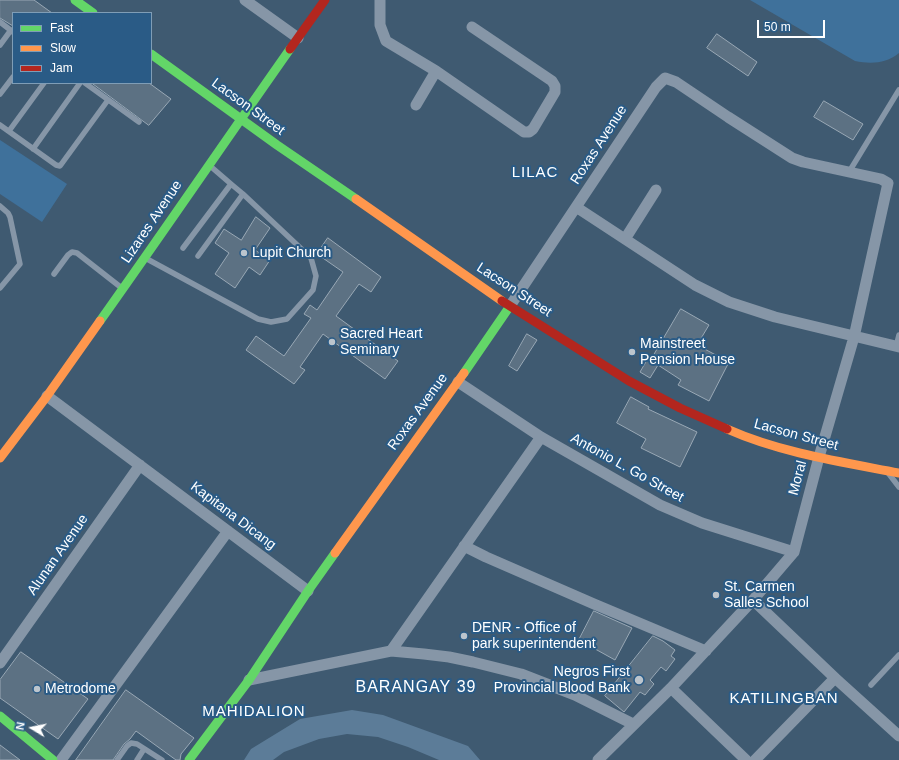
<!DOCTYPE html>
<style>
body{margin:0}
#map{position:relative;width:899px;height:760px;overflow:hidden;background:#3f5a71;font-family:Arial,sans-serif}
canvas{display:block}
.legend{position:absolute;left:12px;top:12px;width:140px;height:72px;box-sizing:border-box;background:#2a5b86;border:1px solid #7f9db6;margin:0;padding:5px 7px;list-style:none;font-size:12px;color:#fff}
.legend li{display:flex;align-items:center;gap:8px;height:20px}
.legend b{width:20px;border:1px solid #7f9db6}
.north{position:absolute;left:12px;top:708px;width:40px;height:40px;-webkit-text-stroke:3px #2a5b86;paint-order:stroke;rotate:280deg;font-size:11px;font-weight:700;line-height:16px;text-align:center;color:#fff}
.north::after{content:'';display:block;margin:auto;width:14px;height:18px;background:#fff;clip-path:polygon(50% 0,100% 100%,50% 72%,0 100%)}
.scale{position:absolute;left:757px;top:20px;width:68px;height:18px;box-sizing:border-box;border:2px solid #fff;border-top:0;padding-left:5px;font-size:12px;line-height:14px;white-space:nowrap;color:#fff;-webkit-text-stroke:3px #2a5b86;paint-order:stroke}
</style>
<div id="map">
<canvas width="899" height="760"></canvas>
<ul class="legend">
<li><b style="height:5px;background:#63d668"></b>Fast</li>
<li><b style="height:5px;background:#ff974d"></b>Slow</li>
<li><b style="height:5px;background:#b3261e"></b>Jam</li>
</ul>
<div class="north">N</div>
<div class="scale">50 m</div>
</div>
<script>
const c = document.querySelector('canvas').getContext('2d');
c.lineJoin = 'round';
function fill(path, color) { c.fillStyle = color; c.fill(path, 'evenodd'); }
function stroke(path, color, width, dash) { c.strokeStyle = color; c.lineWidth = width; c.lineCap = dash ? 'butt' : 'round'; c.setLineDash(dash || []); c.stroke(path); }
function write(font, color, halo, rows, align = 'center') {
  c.font = font + ' Arial,sans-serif'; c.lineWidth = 4; c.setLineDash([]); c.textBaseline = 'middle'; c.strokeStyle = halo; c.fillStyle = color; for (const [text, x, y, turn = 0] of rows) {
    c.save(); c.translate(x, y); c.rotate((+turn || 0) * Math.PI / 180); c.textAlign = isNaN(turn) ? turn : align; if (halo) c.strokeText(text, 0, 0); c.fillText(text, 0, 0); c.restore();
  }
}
fill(new Path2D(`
 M750 0H899V53C886 64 870 64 855 61Z
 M0 140 67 184 42 222 0 194Z`), '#3f719b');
fill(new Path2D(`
 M352 710 383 715 468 746 480 760H439L408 747 378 737 347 734 319 739 284 752 273 760H244L251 749 300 719Z`), '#5c7c98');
const building = new Path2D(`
 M0 0H34L52 13H13V26L0 18Z
 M717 34 757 62 748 76 707 48Z
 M92 83H149L171 99 149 125Z
 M824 101 863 124 853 140 814 117Z
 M256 217 270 228 255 250 270 260 260 275 249 267 235 288 215 274 229 253 215 243 224 229 241 240Z
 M328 238 381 277 371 292 359 284 336 316 398 361 385 379 323 334 300 367 305 370 294 384 246 350 256 336 284 356 311 318 304 314 310 305 317 310 343 272 317 254Z
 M681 309 709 325 697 345 729 362 709 401 678 385 681 380 658 365 650 378 640 372 647 360 649 362Z
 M527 334 537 340 517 371 509 366Z
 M631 397 649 407 648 409 697 432 680 467 641 448 646 439 617 423Z
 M594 611 632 628 615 660 579 640Z
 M653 636 663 641 675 650 671 656 675 659 666 671 661 667 650 680 654 684 645 695 640 692 624 712 605 696Z
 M21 652 88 699 58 739 0 698V680Z
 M126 690 194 738 181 754 180 760H176L136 731 130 739 124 744 113 760H76Z
 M0 745 20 760H0Z`);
fill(building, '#5c7183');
stroke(building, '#99a8b5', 1);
stroke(new Path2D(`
 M0 22 13 32
 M0 45 11 30
 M85 83 139 122
 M0 94 13 77
 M0 125 56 165 60 166 108 100
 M9 131 44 83
 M33 149 80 83
 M849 172 899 90
 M0 206 8 213 10 217 20 264 0 288
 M183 248 231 184 209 165
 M198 256 243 194 231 184
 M147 259 258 319 271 322 287 319 313 290 316 276 311 258 243 194
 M54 274 68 255 72 252 77 253 123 289
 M896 347 899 335
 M889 474 899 487
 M871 685 899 655
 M117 760 127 746 131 743 137 744 162 760
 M137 760 144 749`), '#8696a7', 5.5);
stroke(new Path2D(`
 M245 0 298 38
 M380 0V25L386 41 436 71 524 132H529L533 129 555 92V86L552 81 472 27
 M416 105 436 71
 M576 207 695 285 729 302 775 317 899 347
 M625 239 656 190
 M510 306 656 87 665 78 676 82 728 117 792 158 803 162 881 179 888 183 854 337 819 457 794 552 753 600 671 688 598 760
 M458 382 541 437 660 505 702 523 794 552
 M47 396 308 591
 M464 546 486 557 594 604 706 651
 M753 600 835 678 899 736
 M391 651 541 437
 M0 663 140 465
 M249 680 391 651 424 654 449 657 473 662 521 674 575 695 633 724
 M671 688 746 760
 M61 760 228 531
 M755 760 835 678`), '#8696a7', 11);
stroke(new Path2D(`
 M75 0 93 13
 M151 54 277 145 356 199
 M100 321C164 231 226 140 290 49
 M464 373 510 306
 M0 716 53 760
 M189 760 249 680 308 591 335 553`), '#63d668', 9);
stroke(new Path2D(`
 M356 199 502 301
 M727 429C781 453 842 462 899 473
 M0 458 47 396 100 321
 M335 553 464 373`), '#ff974d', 9);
stroke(new Path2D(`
 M290 49 325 0
 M502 301 629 381 680 408 727 429`), '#b3261e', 9);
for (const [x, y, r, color] of [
 [244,253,4,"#bcc5cd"],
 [332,342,4,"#bcc5cd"],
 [632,352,4,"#bcc5cd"],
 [716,595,4,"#bcc5cd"],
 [464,636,4,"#bcc5cd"],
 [639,680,5,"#bcc5cd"],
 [37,689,4,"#bcc5cd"]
]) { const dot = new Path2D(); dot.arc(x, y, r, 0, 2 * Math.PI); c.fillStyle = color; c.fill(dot); stroke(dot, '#2a5b86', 1.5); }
write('14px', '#fff', '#2a5b86', [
 ["Lacson Street",248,107,36],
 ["Roxas Avenue",599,145,-57],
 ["Lizares Avenue",152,222,-56],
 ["Lacson Street",514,290,33],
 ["Roxas Avenue",418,412,-54],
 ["Lacson Street",796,435,15],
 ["Antonio L. Go Street",627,468,29],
 ["Moral",798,478,-75],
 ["Kapitana Dicang",233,516,37],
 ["Alunan Avenue",58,555,-55]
]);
write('14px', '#fff', '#2a5b86', [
 ["Lupit Church",252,253],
 ["Sacred Heart",340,334],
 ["Seminary",340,350],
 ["Mainstreet",640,344],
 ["Pension House",640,360],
 ["St. Carmen",724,587],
 ["Salles School",724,603],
 ["DENR - Office of",472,628],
 ["park superintendent",472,644],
 ["Negros First",630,672,"right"],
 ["Provincial Blood Bank",630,688,"right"],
 ["Metrodome",45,689]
], 'left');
c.letterSpacing = '1px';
write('15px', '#fff', '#2a5b86', [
 ["LILAC",535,173],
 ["KATILINGBAN",784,699],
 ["MAHIDALION",254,712]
]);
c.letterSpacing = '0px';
c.letterSpacing = '1px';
write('16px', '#fff', '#2a5b86', [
 ["BARANGAY 39",416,688]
]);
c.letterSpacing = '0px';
</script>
